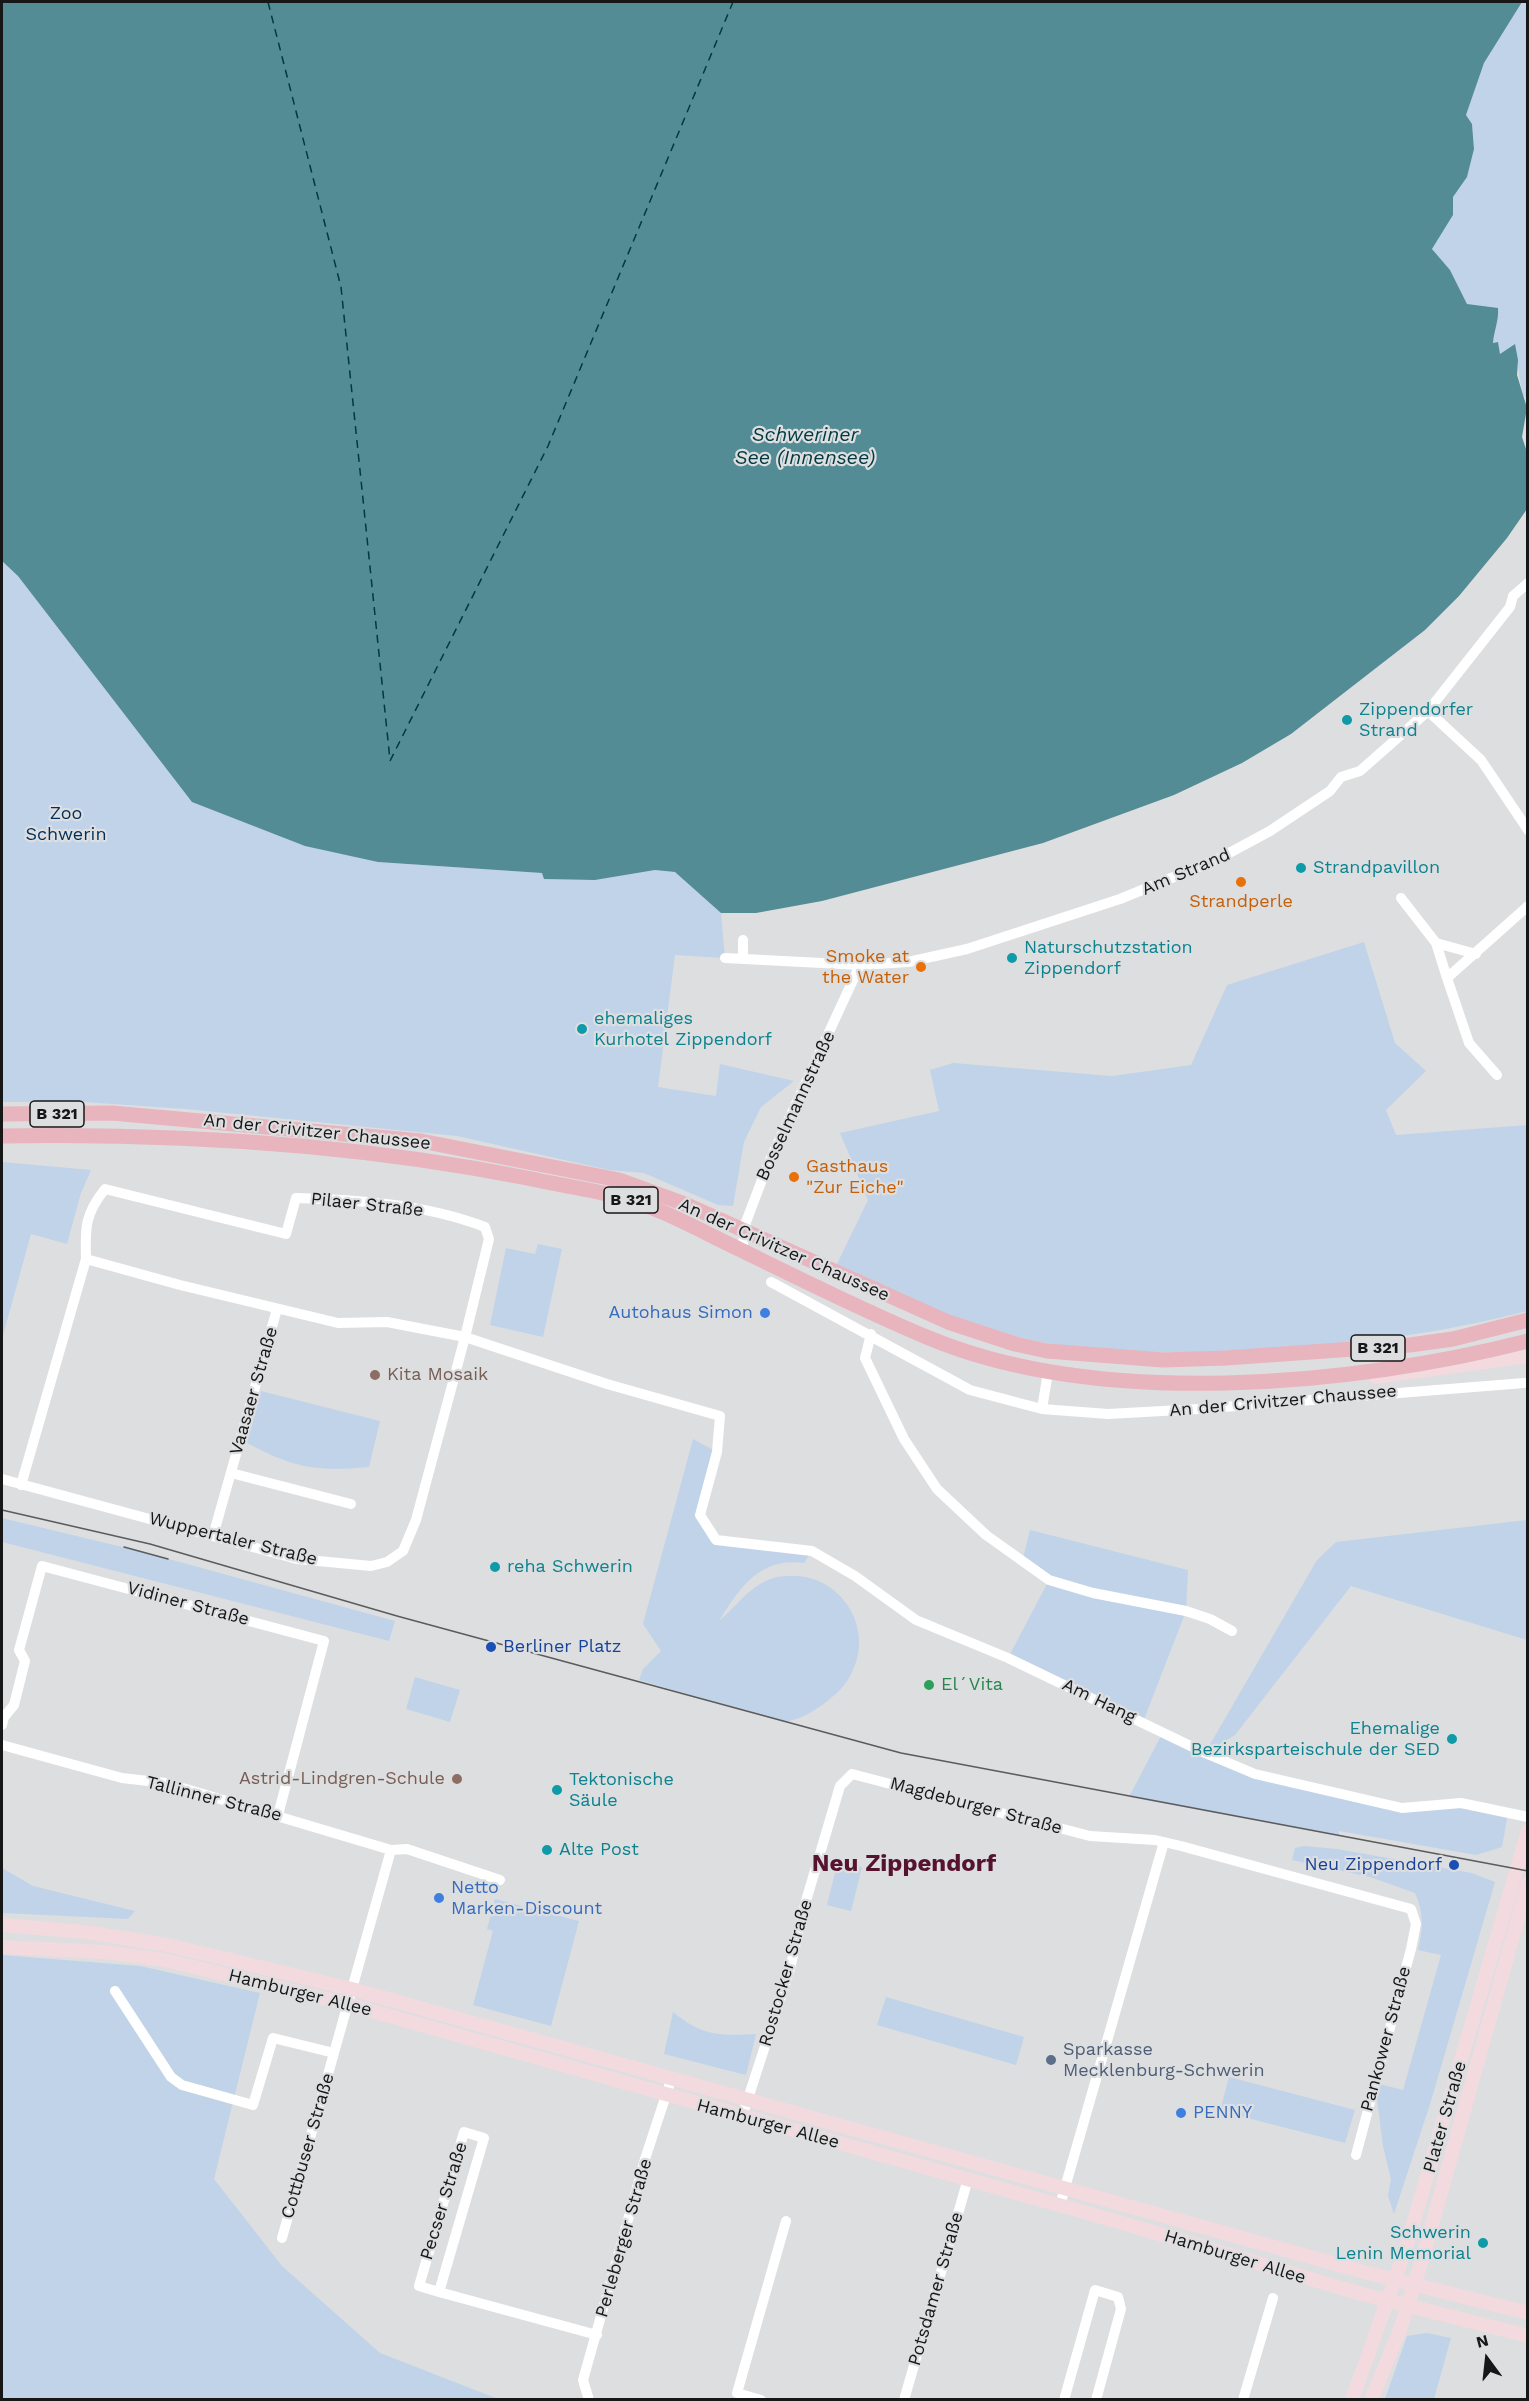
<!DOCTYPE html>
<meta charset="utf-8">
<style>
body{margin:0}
#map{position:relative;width:1529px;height:2401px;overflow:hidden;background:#dddee0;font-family:"Work Sans",sans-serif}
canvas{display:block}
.frame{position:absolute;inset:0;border:3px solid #171717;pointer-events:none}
.north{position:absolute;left:1457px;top:2329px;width:60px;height:60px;-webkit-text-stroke:4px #dddee0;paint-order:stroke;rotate:345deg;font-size:16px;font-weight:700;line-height:24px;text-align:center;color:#171717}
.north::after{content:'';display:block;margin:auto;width:21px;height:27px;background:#171717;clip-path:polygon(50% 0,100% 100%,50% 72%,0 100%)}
</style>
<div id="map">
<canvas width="1529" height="2401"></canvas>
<div class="frame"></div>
<div class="north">N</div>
</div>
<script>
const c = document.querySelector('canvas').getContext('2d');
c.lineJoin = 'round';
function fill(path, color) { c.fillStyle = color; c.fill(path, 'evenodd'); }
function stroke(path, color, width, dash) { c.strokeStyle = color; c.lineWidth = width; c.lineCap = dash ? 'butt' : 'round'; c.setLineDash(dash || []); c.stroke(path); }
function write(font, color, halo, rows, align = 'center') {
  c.font = font + ' "Work Sans",sans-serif'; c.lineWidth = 4.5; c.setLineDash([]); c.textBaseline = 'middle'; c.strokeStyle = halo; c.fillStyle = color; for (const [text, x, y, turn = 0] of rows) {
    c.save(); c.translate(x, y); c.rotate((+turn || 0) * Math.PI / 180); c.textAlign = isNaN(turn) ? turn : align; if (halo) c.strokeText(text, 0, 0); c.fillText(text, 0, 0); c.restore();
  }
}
fill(new Path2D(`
 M1522 2H1527V396L1524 397C1518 378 1519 363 1514 345L1500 355 1498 342 1493 343 1494 330 1467 304 1450 270 1432 249 1453 215V197L1467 177 1474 149 1472 124 1466 115 1484 63Z
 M2 561 378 862 543 873 544 879 595 880 655 870 676 872 721 913 725 958 675 955 658 1087 716 1096 720 1064 794 1081 761 1107 744 1142 733 1206 718 1205 644 1173 609 1170 457 1136 186 1109 84 1102H2Z
 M1364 942 1395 1043 1426 1071 1386 1110 1396 1135 1527 1125V1311C1435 1335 1353 1344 1258 1349 1179 1354 1096 1356 1018 1337 955 1322 895 1291 836 1266L868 1200 840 1133 939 1111 930 1070 953 1063 1112 1076 1191 1065 1227 985Z
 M2 1162 91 1170 81 1193 67 1244 31 1234 2 1339Z
 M538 1244 562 1249 543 1337 490 1325 506 1248 535 1254Z
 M261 1391 380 1421 369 1467C316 1472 294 1468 247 1443Z
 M693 1439 717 1452 700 1515 716 1540 812 1551 804 1563C760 1557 740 1587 719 1621 735 1608 748 1588 768 1580 776 1576 786 1576 795 1576 843 1577 874 1630 852 1672 846 1686 836 1694 825 1703 811 1713 801 1719 784 1722L639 1680 643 1669 661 1651 643 1624Z
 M2 1518 147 1553 395 1621 389 1641 2 1542Z
 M1527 1520V1640L1351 1586 1235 1735 1205 1753 1255 1774 1402 1808 1461 1803 1508 1813 1502 1847 1476 1855 1339 1831V1836L1129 1797 1163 1732 1205 1753 1317 1560 1336 1542Z
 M1030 1530 1188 1570 1186 1611 1143 1722 1008 1658 1049 1580 1022 1562Z
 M415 1677 460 1690 450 1722 406 1709Z
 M1304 1846 1337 1849 1472 1873 1495 1882 1431 2101 1394 2214 1388 2196 1391 2179 1383 2146 1375 2083 1403 2090 1441 1955 1418 1950C1423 1929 1424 1913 1415 1893L1370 1877 1292 1860 1295 1848Z
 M838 1861 862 1867 851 1911 827 1905Z
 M2 1868 33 1886 135 1911 128 1919 2 1913Z
 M495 1899 579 1921 551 2026 473 2005 493 1931 487 1929Z
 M2 1955 140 1966 260 1993 214 2179 282 2266 380 2353 498 2399H2Z
 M886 1997 1024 2037 1016 2065 877 2025Z
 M673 2012C702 2036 720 2036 756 2034L746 2075 664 2054Z
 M1229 2077 1355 2110 1345 2143 1220 2111Z
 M1427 2333 1451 2338 1434 2399H1385L1407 2336Z`), '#c0d3e9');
fill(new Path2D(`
 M2 2H1522L1484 63 1466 115 1472 124 1474 149 1467 177 1453 197V215L1432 249 1450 270 1467 304 1498 308C1499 321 1494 330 1493 343L1498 342 1500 354 1515 344 1518 360 1517 375 1527 408 1522 437 1527 452V509L1507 538 1459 596 1425 630 1291 734 1242 763 1174 795 1043 843 822 901 756 913H721L675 872 655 870 595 880 544 879 542 873 378 862 305 846 192 802 18 576 2 561Z`), '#538c94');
stroke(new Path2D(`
 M268 2 341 287 390 760
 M390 761 548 446 733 2`), '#00393f', 1.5, [8, 6]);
stroke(new Path2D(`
 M1428 711 1481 760 1528 830
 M1401 898 1436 943 1476 954
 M743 940V959
 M1436 943 1447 978
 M725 958 860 965 908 962 967 949 1120 899 1218 859 1270 831 1330 791 1341 777 1360 771 1428 711 1510 607 1513 596 1528 583
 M1497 1075 1469 1043 1447 978 1528 906
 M105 1189 286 1234 296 1198C360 1200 425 1204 485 1227L489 1239 465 1337 387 1322 338 1323 180 1285 86 1259C85 1227 85 1214 105 1189Z
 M742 1251 746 1222 768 1164 860 965
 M771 1282 970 1390 1042 1409 1108 1414 1199 1409 1524 1383
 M871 1334 865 1358 904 1439 937 1489 986 1535 1049 1580 1093 1593 1186 1611 1210 1619 1232 1631
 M1042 1409 1048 1372
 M231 1473 351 1504
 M2 1479 297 1559 371 1566 387 1562 403 1551 416 1520 465 1337 607 1384 720 1416 717 1452 700 1515 716 1540 812 1551 855 1576 916 1620 1008 1658 1205 1753 1255 1774 1402 1808 1461 1803 1528 1817
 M21 1485 86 1259
 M213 1536 277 1309
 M2 1725 4 1717 14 1705 25 1661 19 1650 42 1566 324 1641 278 1815
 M2 1745 122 1778 166 1783 391 1850 407 1849 500 1880
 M115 1991 171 2077 182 2085 253 2105 273 2038 334 2053
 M742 2117 790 1969 803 1911 840 1786 852 1774 1090 1836 1155 1840 1181 1846 1411 1909 1416 1924 1411 1949 1356 2155
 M1060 2205 1164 1842
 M282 2238 391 1850
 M439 2292 484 2138 464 2132 419 2286 439 2292 597 2335
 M589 2400 583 2380 645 2159 672 2077
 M761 2400 737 2393 786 2221
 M904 2400 968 2179
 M1064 2400 1095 2290 1118 2297 1121 2309 1096 2400
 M1243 2400 1273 2298`), '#fff', 10);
stroke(new Path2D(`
 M1376 1377 1528 1356
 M2 1925 84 1932 168 1945 352 1989 1364 2272 1528 2313
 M2 1947 104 1952 165 1960 347 2004 1112 2220 1358 2293 1528 2336
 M1352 2400 1406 2248 1528 1831
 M1371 2400 1400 2330 1422 2260 1528 1883`), '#f3dadf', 14);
stroke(new Path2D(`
 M2 1114 112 1113 421 1141 619 1180 685 1204 948 1322 1015 1344 1047 1351 1163 1360 1226 1358 1410 1345 1453 1339 1528 1320
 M2 1136C178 1133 355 1144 527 1178 558 1185 590 1189 620 1197 664 1209 702 1232 743 1251 804 1281 866 1312 929 1338 1100 1409 1352 1386 1528 1341`), '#e8b4be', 15);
stroke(new Path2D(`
 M2 1510 150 1544 397 1616 901 1753 1528 1871
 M124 1547 168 1559`), '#5b5b5c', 1.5);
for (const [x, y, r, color] of [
 [1347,720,6,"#0f9aa8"],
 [1301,868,6,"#0f9aa8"],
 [1241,882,6,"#e8710a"],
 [1012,958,6,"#0f9aa8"],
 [921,967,6,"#e8710a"],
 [582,1029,6,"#0f9aa8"],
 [794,1177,6,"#e8710a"],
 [765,1313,6,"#3f7fe0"],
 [375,1375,6,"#8d6e63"],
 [495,1567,6,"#0f9aa8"],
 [491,1647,6,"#1a4fb4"],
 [929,1685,6,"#2e9e5b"],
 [1452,1739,6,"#0f9aa8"],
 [457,1779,6,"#8d6e63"],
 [557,1790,6,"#0f9aa8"],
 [547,1850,6,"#0f9aa8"],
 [1454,1865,6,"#1a4fb4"],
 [439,1898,6,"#3f7fe0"],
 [1051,2060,6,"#5c6f8a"],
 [1181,2113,6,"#3f7fe0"],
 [1483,2243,6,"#0f9aa8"]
]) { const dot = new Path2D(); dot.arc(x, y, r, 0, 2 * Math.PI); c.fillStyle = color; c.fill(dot); stroke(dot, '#dddee0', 2); }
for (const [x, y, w] of [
 [57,1114,54],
 [631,1200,54],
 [1378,1348,54]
]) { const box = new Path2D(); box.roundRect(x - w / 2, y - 13, w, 26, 4.5); c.fillStyle = '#dddee0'; c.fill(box); stroke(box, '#171717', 1.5); }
write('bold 16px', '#171717', null, [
 ["B 321",57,1114],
 ["B 321",631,1200],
 ["B 321",1378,1348]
]);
write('18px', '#0d838f', '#dddee0', [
 ["Zippendorfer",1359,710],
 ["Strand",1359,731],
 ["Strandpavillon",1313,868],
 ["Naturschutzstation",1024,948],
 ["Zippendorf",1024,969],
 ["ehemaliges",594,1019],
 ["Kurhotel Zippendorf",594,1040],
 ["reha Schwerin",507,1567],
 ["Ehemalige",1440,1729,"right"],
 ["Bezirksparteischule der SED",1440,1750,"right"],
 ["Tektonische",569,1780],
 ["Säule",569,1801],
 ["Alte Post",559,1850],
 ["Schwerin",1471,2233,"right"],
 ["Lenin Memorial",1471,2254,"right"]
], 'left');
write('18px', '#012e5a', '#dddee0', [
 ["Zoo",66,814],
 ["Schwerin",66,835]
]);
write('18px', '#171717', '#dddee0', [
 ["Am Strand",1186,872,-23],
 ["Bosselmannstraße",796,1106,-65],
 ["An der Crivitzer Chaussee",317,1132,6],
 ["Pilaer Straße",367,1205,6],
 ["An der Crivitzer Chaussee",784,1250,24],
 ["Vaasaer Straße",254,1391,-74],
 ["An der Crivitzer Chaussee",1283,1401,-5],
 ["Wuppertaler Straße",233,1539,14],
 ["Vidiner Straße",188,1604,15],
 ["Am Hang",1099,1701,26],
 ["Tallinner Straße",214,1799,14],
 ["Magdeburger Straße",976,1806,15],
 ["Rostocker Straße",786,1973,-74],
 ["Hamburger Allee",300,1993,14],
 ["Pankower Straße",1386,2039,-75],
 ["Plater Straße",1445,2117,-74],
 ["Hamburger Allee",768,2124,15],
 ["Cottbuser Straße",308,2146,-74],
 ["Pecser Straße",444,2201,-73],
 ["Perleberger Straße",624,2238,-74],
 ["Hamburger Allee",1235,2257,17],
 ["Potsdamer Straße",936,2289,-74]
]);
write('18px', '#c56008', '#dddee0', [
 ["Strandperle",1241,902],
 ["Smoke at",909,957,"right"],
 ["the Water",909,978,"right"],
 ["Gasthaus",806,1167,"left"],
 ["\"Zur Eiche\"",806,1188,"left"]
]);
write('18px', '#366cbe', '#dddee0', [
 ["Autohaus Simon",753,1313,"right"],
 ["Netto",451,1888],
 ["Marken-Discount",451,1909],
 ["PENNY",1193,2113]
], 'left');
write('18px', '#785e54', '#dddee0', [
 ["Kita Mosaik",387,1375],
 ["Astrid-Lindgren-Schule",445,1779,"right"]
], 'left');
write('18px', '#164399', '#dddee0', [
 ["Berliner Platz",503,1647],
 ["Neu Zippendorf",1442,1865,"right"]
], 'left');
write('18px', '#27864d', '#dddee0', [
 ["El´Vita",941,1685]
], 'left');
write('18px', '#4e5e75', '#dddee0', [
 ["Sparkasse",1063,2050],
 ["Mecklenburg-Schwerin",1063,2071]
], 'left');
write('italic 20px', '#00393f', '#dddee0', [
 ["Schweriner",805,435],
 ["See (Innensee)",805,458]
]);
write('bold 24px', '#55132e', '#dddee0', [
 ["Neu Zippendorf",904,1864]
]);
</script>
